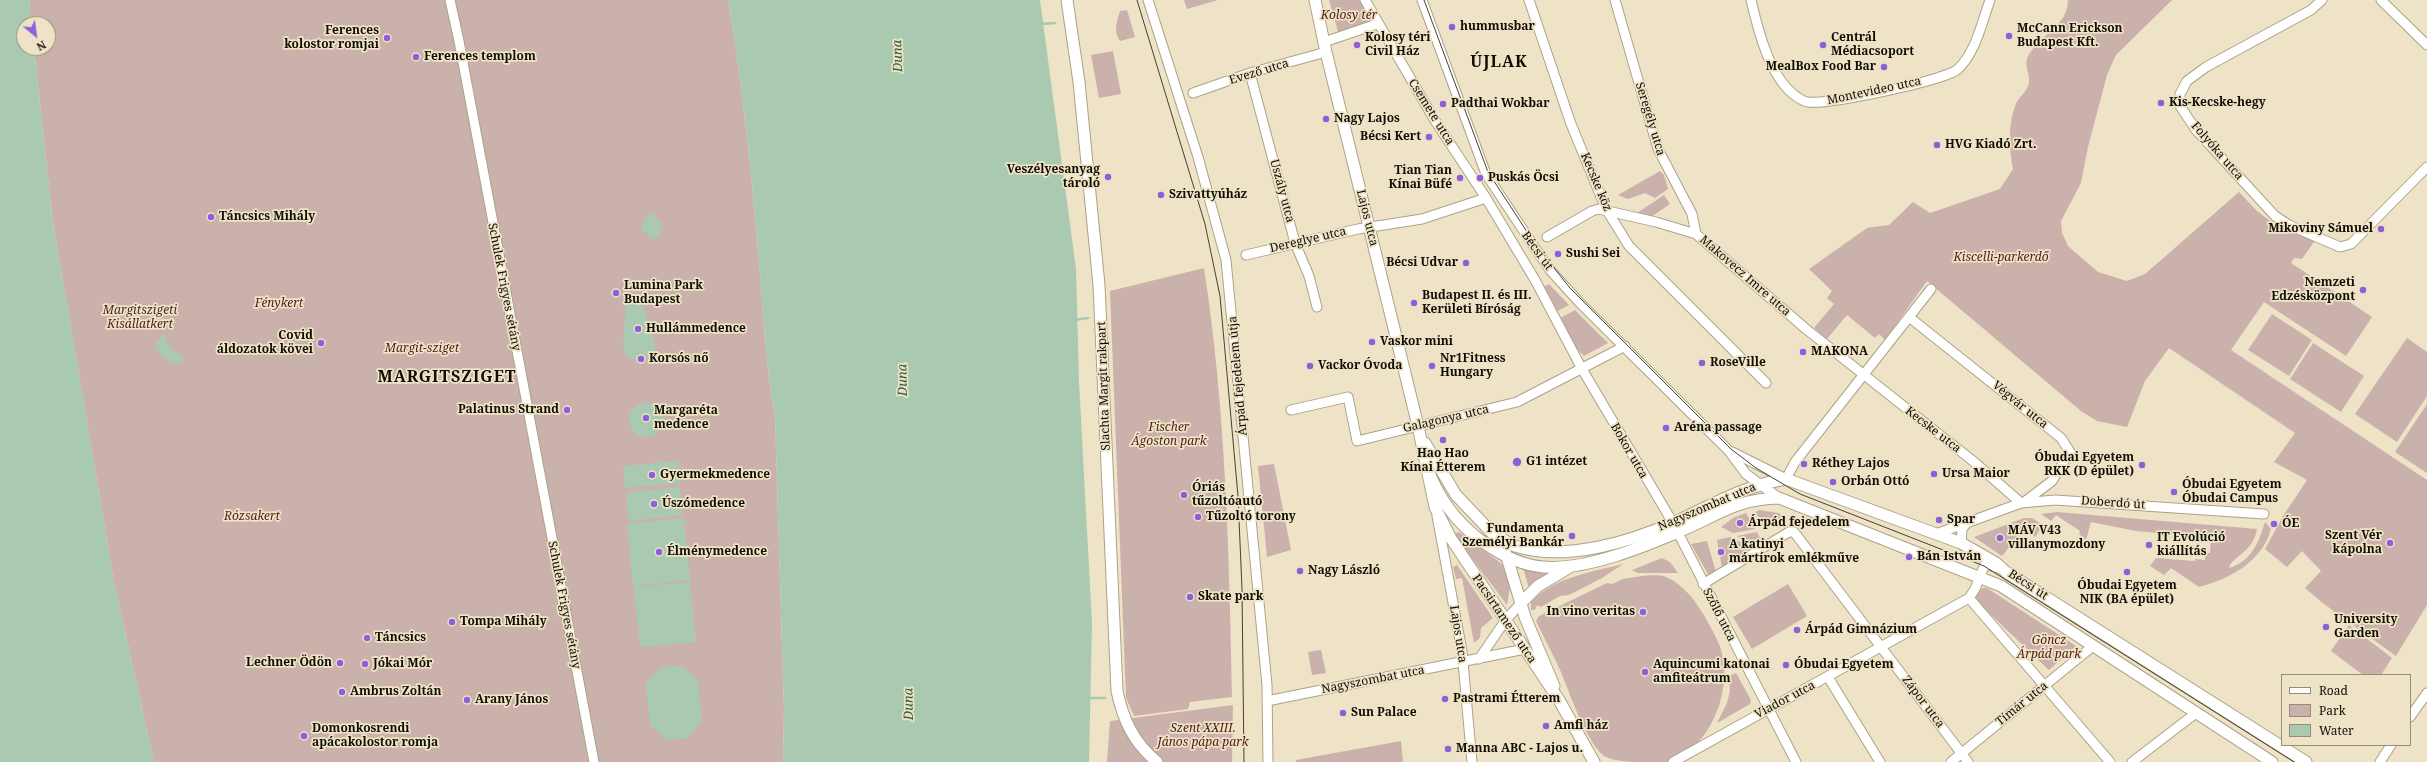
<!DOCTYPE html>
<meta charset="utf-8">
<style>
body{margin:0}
#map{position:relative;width:2427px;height:762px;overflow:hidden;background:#eee3c6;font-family:"Noto Serif",serif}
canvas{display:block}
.legend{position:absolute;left:2281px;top:674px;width:130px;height:72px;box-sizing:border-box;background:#eee3c6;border:1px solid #958d78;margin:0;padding:5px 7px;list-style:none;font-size:12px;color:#100d04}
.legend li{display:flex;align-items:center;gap:8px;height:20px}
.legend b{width:20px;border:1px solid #958d78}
.north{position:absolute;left:16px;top:16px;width:40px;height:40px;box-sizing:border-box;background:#eee3c6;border:1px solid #958d78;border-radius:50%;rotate:151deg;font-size:11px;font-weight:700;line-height:16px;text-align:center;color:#100d04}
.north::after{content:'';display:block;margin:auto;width:14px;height:18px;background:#8d60da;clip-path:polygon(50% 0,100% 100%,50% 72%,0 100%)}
</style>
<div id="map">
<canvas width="2427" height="762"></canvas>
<ul class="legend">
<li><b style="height:5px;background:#fff"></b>Road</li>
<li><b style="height:11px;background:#cab1ac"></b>Park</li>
<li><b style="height:11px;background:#aac9b1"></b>Water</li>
</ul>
<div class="north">N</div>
</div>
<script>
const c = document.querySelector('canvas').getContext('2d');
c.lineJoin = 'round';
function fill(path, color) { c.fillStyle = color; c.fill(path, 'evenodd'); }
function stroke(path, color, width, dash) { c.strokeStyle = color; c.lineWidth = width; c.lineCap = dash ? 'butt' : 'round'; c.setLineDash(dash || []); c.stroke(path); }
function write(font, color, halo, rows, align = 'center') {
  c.font = font + ' "Noto Serif",serif'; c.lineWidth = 3.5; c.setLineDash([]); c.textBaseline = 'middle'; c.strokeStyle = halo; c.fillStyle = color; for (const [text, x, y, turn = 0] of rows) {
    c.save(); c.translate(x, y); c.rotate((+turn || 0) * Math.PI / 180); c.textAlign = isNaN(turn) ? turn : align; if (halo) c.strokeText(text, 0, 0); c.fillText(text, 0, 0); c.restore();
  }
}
fill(new Path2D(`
 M29 0H728C742 83 751 166 758 250 763 305 765 361 775 416L784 710 783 762H154L113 577 52 215 34 48H48V24H31Z
 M1184 0H1218L1187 9Z
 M1329 0H1362L1372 19 1370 24 1339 35Z
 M2068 0H2172L2116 55 2107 75 2088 147 2081 183 2061 221 2062 233 2068 246 2098 272 2127 281 2145 274 2239 192 2257 211 2279 228 2282 224 2316 239 2302 259 2294 258 2291 263 2372 317 2346 356 2264 302 2231 350 2427 480V605L2396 656 2324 604 2305 588 2321 571 2302 551 2287 567 2265 549 2283 516 2307 480 2274 462 2295 433 2169 348 2145 381 2127 427 2097 421 2081 411 1927 281 1885 340 1879 334 1875 338 1847 315 1827 339 1814 328 1834 304 1827 298 1832 291 1809 269 1867 228 1889 225 1913 202 1930 213 2000 189 2013 169C2009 150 2008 125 2015 106 2018 97 2028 92 2029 82 2030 71 2022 64 2030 53 2042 34 2068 25 2068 0Z
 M1127 10 1135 37 1120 41C1113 32 1117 21 1120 11Z
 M1113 51 1121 94 1099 98 1091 55Z
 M1660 171 1664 175 1668 189 1655 198 1645 193 1628 199 1618 195Z
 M1664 195 1670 204 1651 217 1637 213Z
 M1204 268C1226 411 1229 552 1232 697L1190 702 1188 709 1134 716 1126 698 1110 291Z
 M1549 284 1569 305 1556 312 1543 287Z
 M1575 310 1608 343 1584 356 1576 348 1560 318Z
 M2272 314 2312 340 2289 376 2248 350Z
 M2407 338 2427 352V396L2397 442 2355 414Z
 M2313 343 2364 376 2341 412 2290 379Z
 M2427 404V473L2395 452Z
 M1274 464 1291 550 1267 557 1258 466Z
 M1759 510 1779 513 1783 516 1780 525 1763 528 1756 512Z
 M2057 512 2257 529C2253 553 2231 557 2229 568 2251 562 2259 542 2265 522L2271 529C2262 562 2229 579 2199 587L2171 568 2164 575 2150 566 2156 558 2195 561V559L2205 560 2206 553H2210L2211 538 2136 531 2091 522 2086 540 2079 534 2080 531 2056 515 2051 521 2041 514Z
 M1746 513 1755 529 1733 533 1721 527 1733 518Z
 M2024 518H2032L2043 525 2035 537 2024 529 2002 556 1974 537Z
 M1459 532 1502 564 1510 587 1507 605 1456 537V533Z
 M1757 532 1763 543 1756 547 1737 536Z
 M1730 537 1753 549 1722 568 1717 540Z
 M1707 541 1716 572 1709 576 1691 544Z
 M1662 558 1670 562 1678 573H1638L1632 570Z
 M1623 564 1602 578 1569 595 1560 596 1541 607 1537 605 1535 610H1531V602C1554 577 1592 572 1623 564Z
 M1457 565 1493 618 1481 628 1480 638 1474 643 1462 578 1456 579 1453 567Z
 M1523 568 1551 572 1529 588Z
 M1642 576C1650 576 1659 574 1666 577 1684 585 1695 600 1705 617 1712 630 1721 644 1723 658 1730 697 1708 750 1668 762 1662 762 1653 762 1647 762 1631 762 1616 762 1604 756 1586 742 1569 691 1560 670 1553 654 1544 638 1536 621L1539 616 1607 583 1612 584 1623 579Z
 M1788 584 1807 616 1752 649 1733 617Z
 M1983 588H1987L2076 646 2049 670 1972 597Z
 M2349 625 2392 658 2381 675H2363L2331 651Z
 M1321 650 1326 673 1312 675 1308 652Z
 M1736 673 1751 700 1750 704 1717 723 1727 703 1730 691 1729 676Z
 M1233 705 1232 762H1107L1110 721Z
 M1401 741 1403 762H1296V760Z`), '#cab1ac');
fill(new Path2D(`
 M0 0H29L31 24H24V48H34L52 215 113 577 154 762H0Z
 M728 0H1040L1076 269 1079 382 1092 623 1089 762H783L784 710 775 416C765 361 763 305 758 250 751 166 742 83 728 0Z
 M652 213 662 223 663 228 660 229V235L655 239H651L645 231H642V224L644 223 647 216Z
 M641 297 656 348 651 358 636 360 627 357 623 347 626 298Z
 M164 333 171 350 183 356 182 363H172L157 351 156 343Z
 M629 420a17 17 0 1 1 34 0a17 17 0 1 1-34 0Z
 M678 461 681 483 625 488 623 466Z
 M680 487 682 515 629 521 626 493Z
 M684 518 690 580 633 586 627 524Z
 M690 582 696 642 640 647 634 587Z
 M682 666 698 680 702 721 688 738 667 740 650 725 646 684 661 667Z`), '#aac9b1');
stroke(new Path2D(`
 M1041 24 1055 23
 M1074 320 1088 318
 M1090 698H1105`), '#aac9b1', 2.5);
const minor = new Path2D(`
 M450 0 459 41 594 762
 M1148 0 1198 157 1226 260 1267 685 1268 762
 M1365 0 1434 119 1486 198 1535 280 1582 369 1673 523 1796 762
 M1422 0 1486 174 1533 245 1550 270 1579 302 1729 451 1746 474 1779 498
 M1529 0 1571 124 1606 209 1629 246 1766 383
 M1615 0 1658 149 1692 214 1696 234
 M1751 0C1758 30 1770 79 1797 97 1800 99 1805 102 1808 102 1827 105 1947 80 1958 69 1976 52 1982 22 1990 0
 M2322 0 2311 10 2206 67 2187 81 2180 94V106L2196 130 2275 216 2289 225 2340 247 2351 244 2427 167
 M2381 0 2427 45
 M1324 42 1377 24
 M1250 73 1295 243 1309 276 1317 307
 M1193 93 1250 73 1326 52
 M1547 237 1592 211 1599 209 1656 222 1696 234 1806 329 1973 461 2021 503
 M1246 255 1358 229 1422 219 1486 198
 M1909 317 2061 438 2070 452 2052 481 2023 503
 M1291 410 1348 397 1357 441 1517 402 1625 346
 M1732 452 1786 479 1795 462 1931 289
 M1437 516 1462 651 1472 762
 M1936 534 2021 503 2055 500 2264 514
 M1961 543 1962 529 1966 524
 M1703 584 1789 532H1794L1968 762
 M1969 598 2110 762
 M1479 659 1505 621 1521 603
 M1828 677 1880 762
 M1267 701 1525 649
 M2410 717 2427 693
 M1673 762 1969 598 1975 589 1985 564 1998 568
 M1951 762 2093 646
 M2132 762 2196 713
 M2380 762 2391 745`);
const major = new Path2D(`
 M1067 0 1079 82 1099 285 1117 691C1123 720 1134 743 1157 762
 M1315 0 1326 52 1418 426 1435 507 1450 537 1559 700 1594 762
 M1425 443 1456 495 1496 537
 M1427 468C1439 498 1454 520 1480 540 1499 554 1519 565 1543 567 1585 571 1646 546 1685 529 1721 513 1738 499 1779 498L2001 586 2272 762
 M1492 532C1499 536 1507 543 1515 546 1565 562 1630 542 1675 522 1712 505 1746 485 1786 479L1961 543 1996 563 2006 572 2306 762
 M1506 554 1525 617 1554 686
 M1521 603 1538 586 1570 567`);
stroke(minor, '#aca286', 11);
stroke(major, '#aca286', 13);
stroke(minor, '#fff', 9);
stroke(major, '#fff', 11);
stroke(new Path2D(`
 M1137 0 1205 224 1220 296 1238 496 1242 589 1244 762
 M1424 0 1488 172 1535 244 1570 288 1731 449 1756 468 1800 494 1984 566 2294 762`), '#454032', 1);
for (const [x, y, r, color] of [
 [1452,27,4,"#8d60da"],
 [2009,36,4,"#8d60da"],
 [387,38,4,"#8d60da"],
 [1357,45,4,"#8d60da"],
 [1823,45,4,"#8d60da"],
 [416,57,4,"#8d60da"],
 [1884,67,4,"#8d60da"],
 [2161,103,4,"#8d60da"],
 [1443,104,4,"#8d60da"],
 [1326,119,4,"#8d60da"],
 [1429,137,4,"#8d60da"],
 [1937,145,4,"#8d60da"],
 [1108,177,4,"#8d60da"],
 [1460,178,4,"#8d60da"],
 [1480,178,4,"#8d60da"],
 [1161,195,4,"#8d60da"],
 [211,217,4,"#8d60da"],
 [2381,229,4,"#8d60da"],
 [1558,254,4,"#8d60da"],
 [1466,263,4,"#8d60da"],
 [2363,290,4,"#8d60da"],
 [616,293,4,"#8d60da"],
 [1414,303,4,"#8d60da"],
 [638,329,4,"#8d60da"],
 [1372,342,4,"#8d60da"],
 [321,343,4,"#8d60da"],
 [1803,352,4,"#8d60da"],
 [641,359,4,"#8d60da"],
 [1702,363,4,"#8d60da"],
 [1310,366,4,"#8d60da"],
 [1432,366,4,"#8d60da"],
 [567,410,4,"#8d60da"],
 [646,418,4,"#8d60da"],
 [1666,428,4,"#8d60da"],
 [1443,440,4,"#8d60da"],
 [1517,462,5,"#8d60da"],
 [1804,464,4,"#8d60da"],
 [2142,465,4,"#8d60da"],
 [1934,474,4,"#8d60da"],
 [652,475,4,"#8d60da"],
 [1833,482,4,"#8d60da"],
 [2174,492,4,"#8d60da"],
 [1184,495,4,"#8d60da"],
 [654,504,4,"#8d60da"],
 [1198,517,4,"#8d60da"],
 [1939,520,4,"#8d60da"],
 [1740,523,4,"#8d60da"],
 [2274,524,4,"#8d60da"],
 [1572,536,4,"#8d60da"],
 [2000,538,4,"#8d60da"],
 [2390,543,4,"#8d60da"],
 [2149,545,4,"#8d60da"],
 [659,552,4,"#8d60da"],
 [1721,552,4,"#8d60da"],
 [1909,557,4,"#8d60da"],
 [1300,571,4,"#8d60da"],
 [2127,572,4,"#8d60da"],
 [1190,597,4,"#8d60da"],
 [1643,612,4,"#8d60da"],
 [452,622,4,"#8d60da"],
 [2326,627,4,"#8d60da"],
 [1797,630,4,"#8d60da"],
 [367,638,4,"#8d60da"],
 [340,663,4,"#8d60da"],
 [365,664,4,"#8d60da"],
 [1786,665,4,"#8d60da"],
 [1645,672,4,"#8d60da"],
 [342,692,4,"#8d60da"],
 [1445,699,4,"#8d60da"],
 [467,700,4,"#8d60da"],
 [1343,713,4,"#8d60da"],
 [1546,726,4,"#8d60da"],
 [304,736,4,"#8d60da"],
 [1448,749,4,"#8d60da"]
]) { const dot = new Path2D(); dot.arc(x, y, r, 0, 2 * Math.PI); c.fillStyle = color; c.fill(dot); stroke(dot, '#eee3c6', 1.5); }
write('italic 12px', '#4e1c16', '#eee3c6', [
 ["Kolosy tér",1349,16],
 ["Kiscelli-parkerdő",2001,258],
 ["Fénykert",279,304],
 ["Margitszigeti",140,311],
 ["Kisállatkert",140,325],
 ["Margit-sziget",422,349],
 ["Fischer",1169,428],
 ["Ágoston park",1169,442],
 ["Rózsakert",252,517],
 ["Göncz",2049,641],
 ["Árpád park",2049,655],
 ["Szent XXIII.",1203,729],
 ["János pápa park",1203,743]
]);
write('bold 12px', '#100d04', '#eee3c6', [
 ["hummusbar",1460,27],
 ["McCann Erickson",2017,29],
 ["Budapest Kft.",2017,43],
 ["Ferences",379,31,"right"],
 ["kolostor romjai",379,45,"right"],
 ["Kolosy téri",1365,38],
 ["Civil Ház",1365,52],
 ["Centrál",1831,38],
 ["Médiacsoport",1831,52],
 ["Ferences templom",424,57],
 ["MealBox Food Bar",1876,67,"right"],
 ["Kis-Kecske-hegy",2169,103],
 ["Padthai Wokbar",1451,104],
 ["Nagy Lajos",1334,119],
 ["Bécsi Kert",1421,137,"right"],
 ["HVG Kiadó Zrt.",1945,145],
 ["Veszélyesanyag",1100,170,"right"],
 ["tároló",1100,184,"right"],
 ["Tian Tian",1452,171,"right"],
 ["Kínai Büfé",1452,185,"right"],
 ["Puskás Öcsi",1488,178],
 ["Szivattyúház",1169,195],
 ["Táncsics Mihály",219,217],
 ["Mikoviny Sámuel",2373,229,"right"],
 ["Sushi Sei",1566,254],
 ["Bécsi Udvar",1458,263,"right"],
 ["Nemzeti",2355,283,"right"],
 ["Edzésközpont",2355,297,"right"],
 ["Lumina Park",624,286],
 ["Budapest",624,300],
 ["Budapest II. és III.",1422,296],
 ["Kerületi Bíróság",1422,310],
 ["Hullámmedence",646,329],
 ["Covid",313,336,"right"],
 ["áldozatok kövei",313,350,"right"],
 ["Vaskor mini",1380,342],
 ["MAKONA",1811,352],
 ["Korsós nő",649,359],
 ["Nr1Fitness",1440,359],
 ["Hungary",1440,373],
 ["RoseVille",1710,363],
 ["Vackor Óvoda",1318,366],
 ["Palatinus Strand",559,410,"right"],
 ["Margaréta",654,411],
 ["medence",654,425],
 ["Aréna passage",1674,428],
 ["Hao Hao",1443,454,"center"],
 ["Kínai Étterem",1443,468,"center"],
 ["Óbudai Egyetem",2134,458,"right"],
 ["RKK (D épület)",2134,472,"right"],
 ["G1 intézet",1526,462],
 ["Réthey Lajos",1812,464],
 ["Ursa Maior",1942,474],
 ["Gyermekmedence",660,475],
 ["Orbán Ottó",1841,482],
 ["Óbudai Egyetem",2182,485],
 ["Óbudai Campus",2182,499],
 ["Óriás",1192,488],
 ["tűzoltóautó",1192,502],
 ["Úszómedence",662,504],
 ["Tűzoltó torony",1206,517],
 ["Spar",1947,520],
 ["Árpád fejedelem",1748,523],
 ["ÓE",2282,524],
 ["Fundamenta",1564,529,"right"],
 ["Személyi Bankár",1564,543,"right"],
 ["MÁV V43",2008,531],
 ["villanymozdony",2008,545],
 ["Szent Vér",2382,536,"right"],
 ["kápolna",2382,550,"right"],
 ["IT Evolúció",2157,538],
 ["kiállítás",2157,552],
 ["A katinyi",1729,545],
 ["mártírok emlékműve",1729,559],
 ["Élménymedence",667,552],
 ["Bán István",1917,557],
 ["Nagy László",1308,571],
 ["Óbudai Egyetem",2127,586,"center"],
 ["NIK (BA épület)",2127,600,"center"],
 ["Skate park",1198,597],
 ["In vino veritas",1635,612,"right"],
 ["University",2334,620],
 ["Garden",2334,634],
 ["Tompa Mihály",460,622],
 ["Árpád Gimnázium",1805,630],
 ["Táncsics",375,638],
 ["Lechner Ödön",332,663,"right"],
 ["Jókai Mór",373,664],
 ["Aquincumi katonai",1653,665],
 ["amfiteátrum",1653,679],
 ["Óbudai Egyetem",1794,665],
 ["Ambrus Zoltán",350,692],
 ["Pastrami Étterem",1453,699],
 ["Arany János",475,700],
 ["Sun Palace",1351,713],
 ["Amfi ház",1554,726],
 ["Domonkosrendi",312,729],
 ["apácakolostor romja",312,743],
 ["Manna ABC - Lajos u.",1456,749]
], 'left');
write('12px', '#100d04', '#eee3c6', [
 ["Evező utca",1259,72,-17],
 ["Montevideo utca",1874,91,-12],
 ["Csemete utca",1431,112,58],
 ["Seregély utca",1650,119,73],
 ["Folyóka utca",2217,151,49],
 ["Kecske köz",1596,182,67],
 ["Uszály utca",1282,191,75],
 ["Lajos utca",1367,218,76],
 ["Dereglye utca",1308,240,-13],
 ["Bécsi út",1537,251,54],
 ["Makovecz Imre utca",1745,276,41],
 ["Schulek Frigyes sétány",504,287,79],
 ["Árpád fejedelem útja",1238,376,-95],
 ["Slachta Margit rakpart",1104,386,-92],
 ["Végvár utca",2020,405,39],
 ["Galagonya utca",1446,419,-13],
 ["Kecske utca",1933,430,38],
 ["Bokor utca",1629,451,60],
 ["Doberdó út",2113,503,4],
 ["Nagyszombat utca",1707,507,-23],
 ["Bécsi út",2028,585,33],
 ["Schulek Frigyes sétány",564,605,79],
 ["Szőlő utca",1719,615,63],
 ["Pacsirtamező utca",1504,619,56],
 ["Lajos utca",1458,634,81],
 ["Nagyszombat utca",1373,680,-11],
 ["Viador utca",1785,700,-28],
 ["Zápor utca",1923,702,53],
 ["Tímár utca",2022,704,-39]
]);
write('italic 13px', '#2a5a38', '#eee3c6', [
 ["Duna",898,56,-92],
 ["Duna",903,380,-91],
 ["Duna",909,704,-91]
]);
c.letterSpacing = '1px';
write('bold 16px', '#100d04', '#eee3c6', [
 ["ÚJLAK",1499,62],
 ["MARGITSZIGET",447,377]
]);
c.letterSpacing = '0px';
</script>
